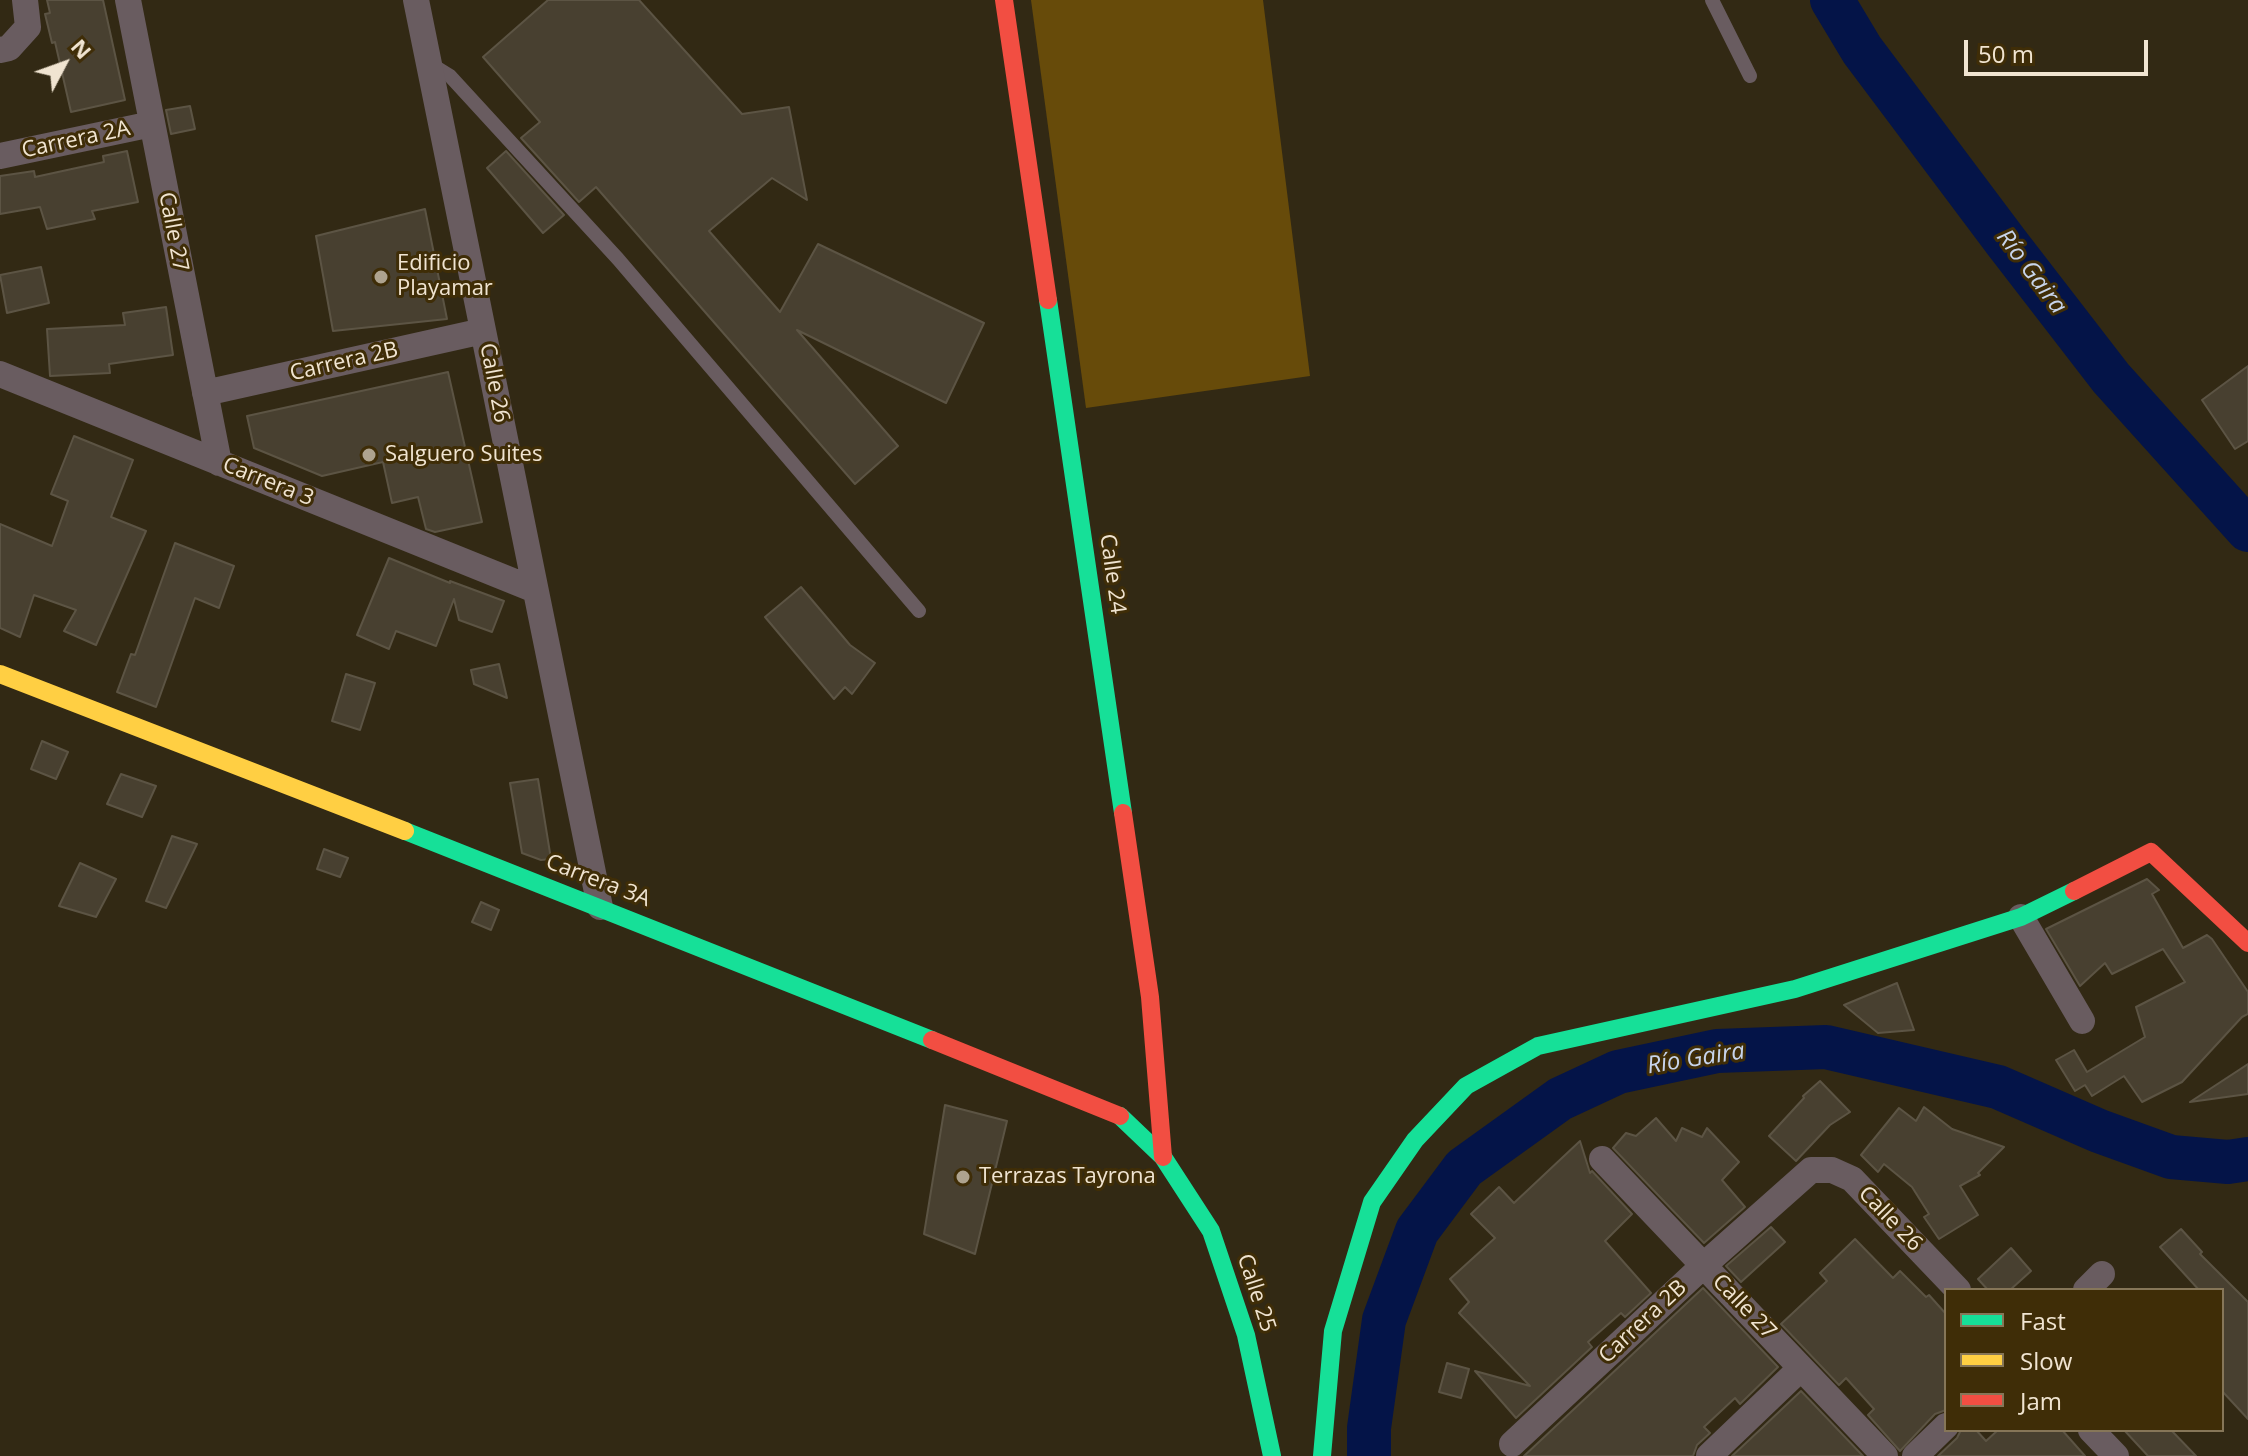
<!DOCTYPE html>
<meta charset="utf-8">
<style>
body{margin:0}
#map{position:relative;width:2248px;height:1456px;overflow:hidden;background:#322914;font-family:"Open Sans",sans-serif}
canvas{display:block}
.legend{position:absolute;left:1944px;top:1288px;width:280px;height:144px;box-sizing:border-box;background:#3f2d07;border:2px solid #867658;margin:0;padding:10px 14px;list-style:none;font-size:24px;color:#f0e4d1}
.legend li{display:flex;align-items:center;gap:16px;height:40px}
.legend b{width:40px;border:2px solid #867658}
.north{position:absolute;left:24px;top:24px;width:80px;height:80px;-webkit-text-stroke:6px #3f2d07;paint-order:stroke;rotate:49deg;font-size:22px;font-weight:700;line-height:32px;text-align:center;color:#f0e4d1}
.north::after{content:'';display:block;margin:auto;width:28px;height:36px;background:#f0e4d1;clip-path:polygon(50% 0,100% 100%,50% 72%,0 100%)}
.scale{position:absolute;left:1964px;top:40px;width:184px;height:36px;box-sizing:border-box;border:4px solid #f0e4d1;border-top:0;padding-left:10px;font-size:24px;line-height:28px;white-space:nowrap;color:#f0e4d1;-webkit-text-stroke:6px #3f2d07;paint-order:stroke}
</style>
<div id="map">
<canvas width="2248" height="1456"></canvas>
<ul class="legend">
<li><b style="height:10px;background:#16e098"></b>Fast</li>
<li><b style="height:10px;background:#ffcf43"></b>Slow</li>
<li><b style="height:10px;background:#f24e42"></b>Jam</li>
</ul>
<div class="north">N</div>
<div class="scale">50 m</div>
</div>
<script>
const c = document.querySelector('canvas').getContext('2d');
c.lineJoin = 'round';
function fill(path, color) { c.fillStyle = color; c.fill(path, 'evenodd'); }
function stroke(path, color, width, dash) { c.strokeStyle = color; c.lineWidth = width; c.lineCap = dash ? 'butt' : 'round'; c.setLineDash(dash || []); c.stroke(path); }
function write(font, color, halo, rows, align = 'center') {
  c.font = font + ' "Open Sans",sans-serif'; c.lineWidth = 6; c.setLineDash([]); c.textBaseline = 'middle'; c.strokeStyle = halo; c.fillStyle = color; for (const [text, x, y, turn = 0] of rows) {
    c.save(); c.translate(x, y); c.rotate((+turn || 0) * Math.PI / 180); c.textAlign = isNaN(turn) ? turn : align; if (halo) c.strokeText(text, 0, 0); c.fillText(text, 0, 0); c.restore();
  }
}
fill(new Path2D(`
 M1031 0H1263L1310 376 1086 408Z`), '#674b0a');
stroke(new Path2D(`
 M1832 0 1862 50 2006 242 2111 378 2248 530
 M1369 1456V1428L1384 1320 1417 1231 1464 1168 1560 1099 1618 1072 1717 1051 1826 1047 1998 1087 2099 1131 2171 1157 2228 1162 2248 1159`), '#041448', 44);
const building = new Path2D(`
 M47 0H103L125 100 71 112 55 42 52 43 45 14 50 13Z
 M548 0H639L742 114 789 107 807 200 772 178 709 231 780 312 818 244 984 323 946 403 797 330 898 446 855 484 596 187 579 202 521 138 540 122 483 57Z
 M190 106 195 129 171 134 166 110Z
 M127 151 138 202 92 211 95 219 47 229 40 207 0 214V176L34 171 35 177 104 162 103 156Z
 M506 151 564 215 543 233 487 168Z
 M425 209 447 319 333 331 316 236Z
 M41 267 49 303 7 313 0 275Z
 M166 307 173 355 109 364 110 373 50 376 47 329 125 325 123 313Z
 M2248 366V441L2235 449 2202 400Z
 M448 372 482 522 435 532 426 529 418 497 392 503 383 462 322 476 254 448 247 416Z
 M74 436 133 460 111 517 146 531 96 645 64 631 76 610 34 595 20 637 0 628V524L52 546 68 501 51 494Z
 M175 543 234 566 219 608 195 598 156 707 117 692 131 654 135 655Z
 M389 558 450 583V581L504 601 492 632 459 620 454 599 436 646 396 631 389 649 357 635Z
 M801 587 850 645 875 663 852 694 845 687 834 699 765 617Z
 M499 664 507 698 474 684 471 670Z
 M346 674 375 683 360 730 332 721Z
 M42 741 68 752 56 779 31 769Z
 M121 774 156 786 142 817 107 804Z
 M538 779 551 859 541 860 522 853 510 783Z
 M172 836 197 844 166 908 146 901Z
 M324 849 348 858 340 877 317 869Z
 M80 863 116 879 96 917 59 906Z
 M2147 879 2159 890 2152 894 2183 948 2207 935 2212 939 2248 992V1014L2242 1017 2182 1082 2142 1102 2124 1076 2092 1096 2085 1085 2075 1091 2056 1060 2074 1050 2087 1072 2145 1037 2136 1007 2185 982 2163 949 2112 974 2105 963 2080 986 2046 929Z
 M481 902 499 910 491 930 472 922Z
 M1897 983 1914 1030 1878 1033 1844 1005Z
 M2248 1064V1094L2190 1102Z
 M1820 1081 1850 1112 1830 1125 1796 1161 1769 1136 1804 1098 1803 1096Z
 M945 1105 1007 1121 975 1254 924 1234Z
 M1924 1107 1952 1129 2004 1147 1978 1173 1980 1175 1960 1186 1978 1215 1939 1239 1924 1217 1929 1214 1912 1187 1884 1164 1878 1172 1861 1155 1899 1108 1916 1121Z
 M1656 1118 1676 1141 1682 1128 1702 1137 1707 1128 1739 1162 1722 1180 1745 1207 1704 1243 1613 1148 1626 1133 1636 1136Z
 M1580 1141 1590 1173 1592 1171 1632 1214 1605 1241 1651 1293 1625 1317 1621 1313 1588 1342 1592 1347 1516 1418 1475 1371 1530 1386 1459 1313 1469 1302 1450 1279 1495 1238 1471 1214 1499 1187 1514 1203Z
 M1771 1227 1785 1242 1741 1282 1726 1266Z
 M2181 1229 2202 1252 2200 1254 2248 1302V1419L2222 1391V1290H2199L2160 1247Z
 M1855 1239 1893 1278 1900 1271 1926 1297 1929 1295 1946 1314V1410L1935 1414 1900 1451 1868 1415 1874 1409 1846 1378 1839 1385 1781 1324 1827 1281 1820 1273Z
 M2011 1248 2031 1271 2010 1290H1988L1978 1279Z
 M1703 1288 1778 1367 1740 1404 1735 1398 1704 1427 1710 1433 1697 1445 1693 1456H1524Z
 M1447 1363 1469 1369 1461 1398 1439 1392Z
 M1801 1391 1863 1456H1732L1763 1427Z
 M1961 1430H1976L1986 1441 1998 1430H2062L2085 1456H1938L1957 1438Z
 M2124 1430H2171L2196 1456H2148Z`);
fill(building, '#484030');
stroke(building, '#5c5444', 2);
stroke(new Path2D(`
 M1712 0 1750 76
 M429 63 450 76 618 259 919 611`), '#695c60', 14);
stroke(new Path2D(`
 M128 0 219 463
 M416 0 600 907
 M0 50 9 48 28 27 25 0
 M0 156 152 124
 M0 374 535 590
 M205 393 483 331
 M2021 917 2082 1021
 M1602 1159 1885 1456
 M2086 1290 2102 1274
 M2091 1430 2116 1456
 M1512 1444 1704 1265 1811 1170H1832L1852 1179 1958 1290
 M1709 1456 1801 1368
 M1915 1456 1946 1426`), '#695c60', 26);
stroke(new Path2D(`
 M1048 300 1123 813
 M405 831 932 1040
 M1120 1116 1163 1157 1211 1231 1246 1335 1272 1456
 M1322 1456 1333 1331 1372 1202 1415 1140 1466 1086 1538 1046 1795 989 2021 917 2074 891`), '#16e098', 18);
stroke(new Path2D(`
 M0 674 405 831`), '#ffcf43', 18);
stroke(new Path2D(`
 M1004 0 1048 300
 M1123 813 1150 997 1163 1157
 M2074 891 2151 852 2248 943
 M932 1040 1120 1116`), '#f24e42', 18);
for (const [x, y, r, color] of [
 [381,277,8,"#aea38f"],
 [369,455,8,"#aea38f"],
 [963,1177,8,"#aea38f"]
]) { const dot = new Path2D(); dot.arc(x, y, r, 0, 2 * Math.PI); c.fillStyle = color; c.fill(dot); stroke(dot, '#3f2d07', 3); }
write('22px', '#f0e4d1', '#3f2d07', [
 ["Carrera 2A",76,140,-12],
 ["Calle 27",173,232,79],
 ["Carrera 2B",344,362,-13],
 ["Calle 26",494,383,79],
 ["Carrera 3",268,482,22],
 ["Calle 24",1112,574,82],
 ["Carrera 3A",598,881,21],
 ["Calle 26",1890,1219,46],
 ["Calle 25",1256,1293,72],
 ["Calle 27",1744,1307,46],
 ["Carrera 2B",1643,1322,-43]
]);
write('22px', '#f0e4d1', '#3f2d07', [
 ["Edificio",397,264],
 ["Playamar",397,289],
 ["Salguero Suites",385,455],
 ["Terrazas Tayrona",979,1177]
], 'left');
write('italic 24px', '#c7d4eb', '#3f2d07', [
 ["Río Gaira",2031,272,53],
 ["Río Gaira",1696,1059,-9]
]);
</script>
